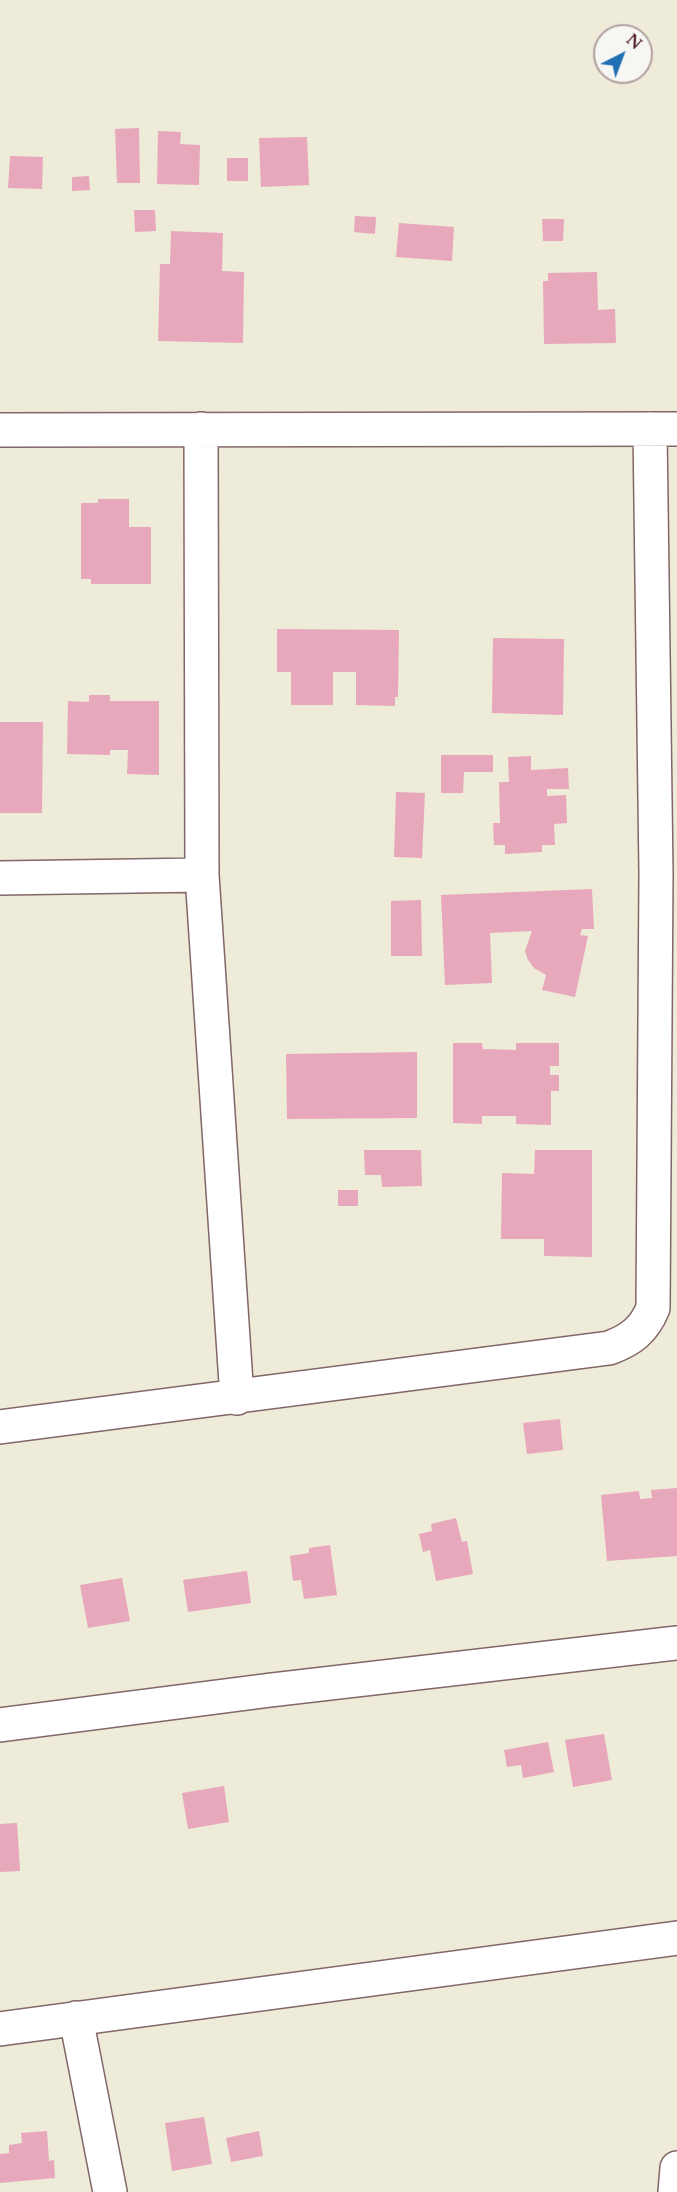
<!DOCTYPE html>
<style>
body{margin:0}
#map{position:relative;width:677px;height:2192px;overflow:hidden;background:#eeebd8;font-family:Cardo,serif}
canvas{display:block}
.north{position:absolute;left:593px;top:24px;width:60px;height:60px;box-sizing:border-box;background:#f6f6f2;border:2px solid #b1a0a2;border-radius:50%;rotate:42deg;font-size:16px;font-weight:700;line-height:24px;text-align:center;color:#4a1f2b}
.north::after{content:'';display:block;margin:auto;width:21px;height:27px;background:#1f6fb2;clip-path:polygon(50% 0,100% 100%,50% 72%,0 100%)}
</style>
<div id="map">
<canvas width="677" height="2192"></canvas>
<div class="north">N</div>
</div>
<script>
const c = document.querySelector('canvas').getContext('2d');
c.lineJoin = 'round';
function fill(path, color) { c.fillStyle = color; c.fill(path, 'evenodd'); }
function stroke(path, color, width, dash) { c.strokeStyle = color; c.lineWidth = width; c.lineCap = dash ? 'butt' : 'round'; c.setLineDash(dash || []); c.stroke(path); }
fill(new Path2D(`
 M139 128 140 183H117L115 129Z
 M158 131 181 132 180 144 200 145 199 185 157 184Z
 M307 137 309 185 261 187 259 138Z
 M10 156 43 157 42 189 8 188Z
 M227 158H248V181H227Z
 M89 176 90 190 72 191V177Z
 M134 210H155L156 231 135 232Z
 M355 216 376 217 375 234 354 232Z
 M542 219H564L563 241H543Z
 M399 223 454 227 452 261 396 257Z
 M171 231 223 233 222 271 244 272 243 343 158 341 160 264H170Z
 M597 272 598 310 615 309 616 343 544 344 543 281H548V273Z
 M98 499H129V527H151V584H91V579H81V503H98Z
 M277 629 399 630 398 697H395V706L356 705V672H333V705H291V672H277Z
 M493 638 564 639 563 715 492 713Z
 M89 695H110V701H159V775L127 774 128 750H110V755L67 754 68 701 89 702Z
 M0 722H43L42 813H0Z
 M441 755H493V772H464L463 793H441Z
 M531 756V770L568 768 569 789H547V796L566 795 567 823 554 824 555 845H542V852L505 854V845H494L493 823H500L499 782H509L508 757Z
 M396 792 425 793 422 858 394 857Z
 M592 889 594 929H582L580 935 588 936 575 997 542 990 546 975 534 968 528 960 525 951 532 931 490 933 492 983 445 985 441 895Z
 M421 900 422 956H391V901Z
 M453 1043H482L483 1049 516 1050V1043H559V1066H550V1075H559V1091H551V1125L516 1124V1116H482V1124L453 1123Z
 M417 1052V1118L287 1119 286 1054Z
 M364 1150H421L422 1186 382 1187 381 1175H365Z
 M535 1150H592V1257L544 1256V1239H501L502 1173 534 1174Z
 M338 1190H358V1206H338Z
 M560 1419 563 1450 527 1454 523 1423Z
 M677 1488V1556L607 1561 601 1495 639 1491 640 1499 652 1498 651 1490Z
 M456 1518 462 1542 467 1541 473 1574 436 1581 430 1550 423 1552 419 1534 432 1531 431 1524Z
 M330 1545 337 1595 304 1599 301 1580 293 1581 290 1556 309 1553V1548Z
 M247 1571 251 1603 188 1612 183 1580Z
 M122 1578 130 1621 88 1628 80 1585Z
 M604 1734 612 1780 573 1787 565 1740Z
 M548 1742 554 1772 523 1778 521 1765 507 1767 504 1750Z
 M224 1786 229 1822 188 1829 182 1793Z
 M17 1823 20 1871 0 1872V1824Z
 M204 2117 212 2164 172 2171 165 2123Z
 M47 2131 49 2161 54 2160 55 2178 0 2183V2154L9 2153V2145L22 2143 21 2133Z
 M259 2131 263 2156 231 2162 226 2138Z`), '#e8a8bc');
const street = new Path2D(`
 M201 429 202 875 237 1398
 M0 430 677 429
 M0 878 202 875
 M0 1427 609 1348C631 1340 644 1330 653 1308L656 874 650 429
 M0 1725 271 1690 677 1643
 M76 2018 110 2192
 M0 2029 677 1938
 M675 2192 677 2168`);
stroke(street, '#836668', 36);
stroke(street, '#fff', 33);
</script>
